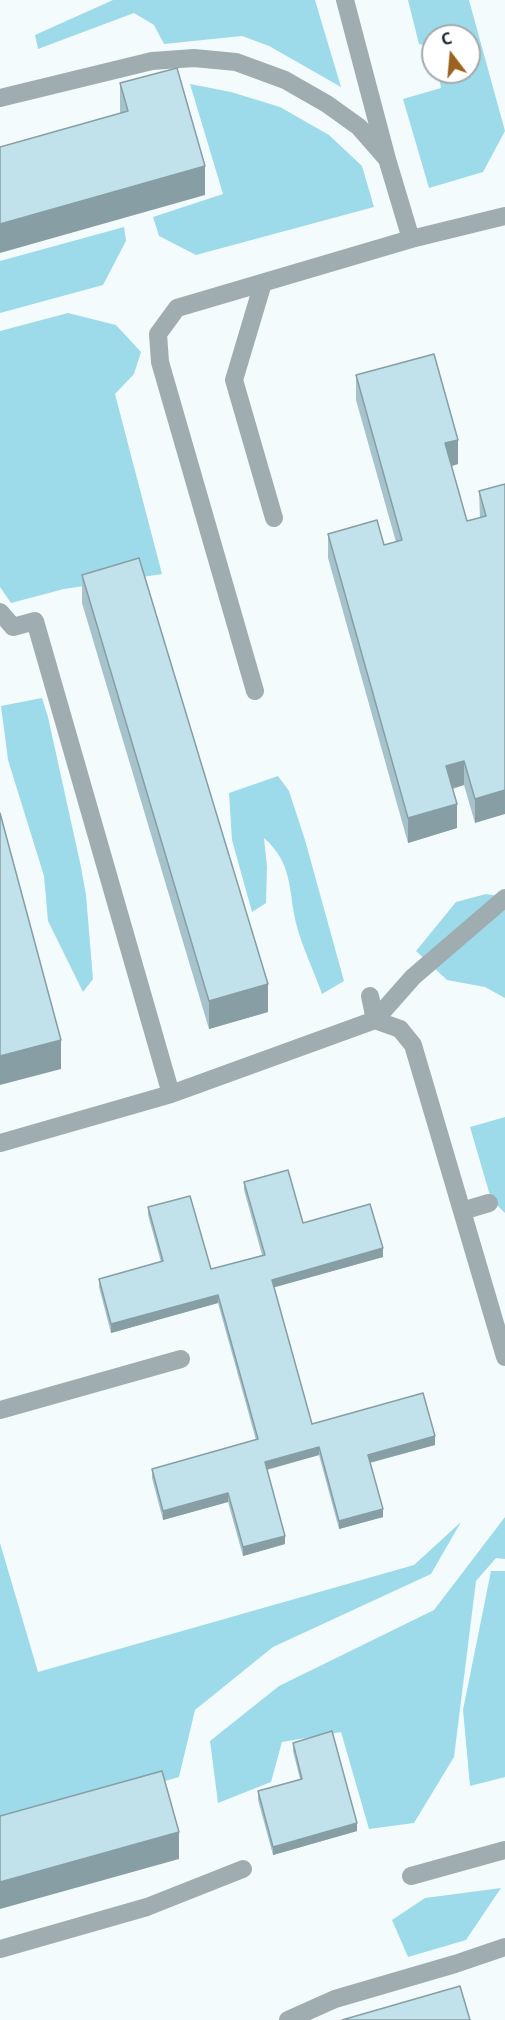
<!DOCTYPE html>
<meta charset="utf-8">
<style>
body{margin:0}
#map{position:relative;width:505px;height:2020px;overflow:hidden;background:#f4fbfc;font-family:"Noto Sans",sans-serif}
canvas{display:block}
.north{position:absolute;left:421px;top:24px;width:60px;height:60px;box-sizing:border-box;background:#fff;border:2px solid #a5a9ab;border-radius:50%;rotate:344deg;font-size:16px;font-weight:700;line-height:24px;text-align:center;color:#1d292d}
.north::after{content:'';display:block;margin:auto;width:21px;height:27px;background:#9b6220;clip-path:polygon(50% 0,100% 100%,50% 72%,0 100%)}
</style>
<div id="map">
<canvas width="505" height="2020"></canvas>
<div class="north">С</div>
</div>
<script>
const c = document.querySelector('canvas').getContext('2d');
c.lineJoin = 'round';
function fill(path, color) { c.fillStyle = color; c.fill(path, 'evenodd'); }
function stroke(path, color, width, dash) { c.strokeStyle = color; c.lineWidth = width; c.lineCap = dash ? 'butt' : 'round'; c.setLineDash(dash || []); c.stroke(path); }
fill(new Path2D(`
 M113 0H315L341 87 269 46 242 36 164 44 154 25 134 13 38 49 35 35Z
 M408 0H469L505 131 483 172 429 188 403 99 441 88 438 72H469V36H433V50L432 47 419 44Z
 M190 84 231 92 280 107 329 135 362 166 374 207 196 255 159 236 153 217 223 194Z
 M124 227 126 241 103 285 0 313V261Z
 M68 313 116 325 141 352 134 374 115 394 162 574 64 589 11 603 0 587V331Z
 M42 698 48 717 81 867 86 895 93 979 83 992 48 921 44 876 8 760 1 706Z
 M278 776 289 791 305 840 344 981 322 994C314 971 302 947 296 923 288 888 293 864 264 838L267 867 266 903 252 912 232 840 229 793Z
 M486 894 505 897V998L485 987 447 980 416 951 456 902Z
 M505 1117V1213L491 1199 470 1127Z
 M505 1517V1559L496 1558 476 1581 454 1757 414 1823 369 1829 341 1732 282 1742 271 1782 218 1803 210 1741 279 1686 434 1610Z
 M461 1522 431 1574 273 1647 195 1710 179 1777 0 1828V1543L38 1672 414 1565Z
 M491 1571H505V1777L470 1786 463 1710Z
 M501 1888 466 1940 408 1957 392 1920 425 1898Z`), '#9ddbea');
stroke(new Path2D(`
 M345 0 387 159 411 239
 M0 98 152 61 194 58 236 62 285 80 327 104 359 127 387 159
 M263 283 234 380 274 518
 M0 612 13 627 35 621 171 1094
 M255 691 160 362 158 334 177 308 411 239 505 216
 M370 996 375 1020
 M375 1020 400 1029 413 1045 505 1357
 M0 1143 171 1094 375 1020 413 977 505 898
 M462 1211 489 1203
 M0 1410 181 1359
 M411 1876 505 1850
 M0 1949 147 1907 243 1869
 M288 2020 335 1999 455 1964 505 1947`), '#9fadb1', 18);
fill(new Path2D(`
 M120 83 205 195 120 114Z
 M356 375 458 464 451 466 467 521 480 518 479 491 505 484 475 823 464 785 453 789 457 828 408 843 328 558V534L384 545 396 542 356 400Z
 M82 575 268 1012 209 1029 82 603Z
 M244 1182 303 1223 383 1257 274 1287 312 1424 435 1445 370 1463 383 1517 339 1529 319 1455 267 1470 285 1544 243 1556 228 1502 163 1520 152 1478V1469L256 1440 218 1303 111 1333 99 1287V1279L161 1262 148 1215V1207L211 1269 262 1255 244 1190Z
 M293 1743 357 1831 273 1855 258 1800V1791L300 1779 293 1751Z`), '#a6c2ca');
fill(new Path2D(`
 M205 166V195L0 253V224Z
 M458 440V464L445 468V443Z
 M464 761V785L446 790V766Z
 M505 790V814L475 823V799Z
 M457 804V828L408 843V818Z
 M268 984V1012L209 1029V1001Z
 M61 1040V1069L0 1085V1056Z
 M383 1248V1257L272 1288V1280Z
 M218 1295V1303L111 1333V1324Z
 M435 1436V1445L368 1463V1455Z
 M319 1447V1455L265 1470V1462Z
 M228 1493V1502L163 1520V1511Z
 M383 1509V1517L339 1529V1521Z
 M285 1536V1544L243 1556V1547Z
 M357 1823V1831L273 1855V1847Z
 M179 1832V1859L0 1909V1882Z`), '#879ea4');
const building = new Path2D(`
 M177 68 205 166 0 224V147L128 111 120 83Z
 M434 354 458 440 445 443 467 521 486 516 479 491 505 484V790L475 799 464 761 446 766 457 804 408 818 328 534 377 520 384 545 402 540 356 375Z
 M139 558 268 984 209 1001 82 575Z
 M0 813 61 1040 0 1056Z
 M288 1170 303 1223 370 1204 383 1248 272 1280 312 1424 423 1393 435 1436 368 1455 383 1509 339 1521 319 1447 265 1462 285 1536 243 1547 228 1493 163 1511 152 1469 258 1439 218 1295 111 1324 99 1279 163 1261 148 1207 190 1196 211 1269 265 1255 244 1182Z
 M332 1731 357 1823 273 1847 258 1791 302 1779 293 1743Z
 M162 1771 179 1832 0 1882V1816Z
 M460 1986 470 2020H342Z`);
fill(building, '#c1e2eb');
stroke(building, '#879ea4', 1.5);
</script>
